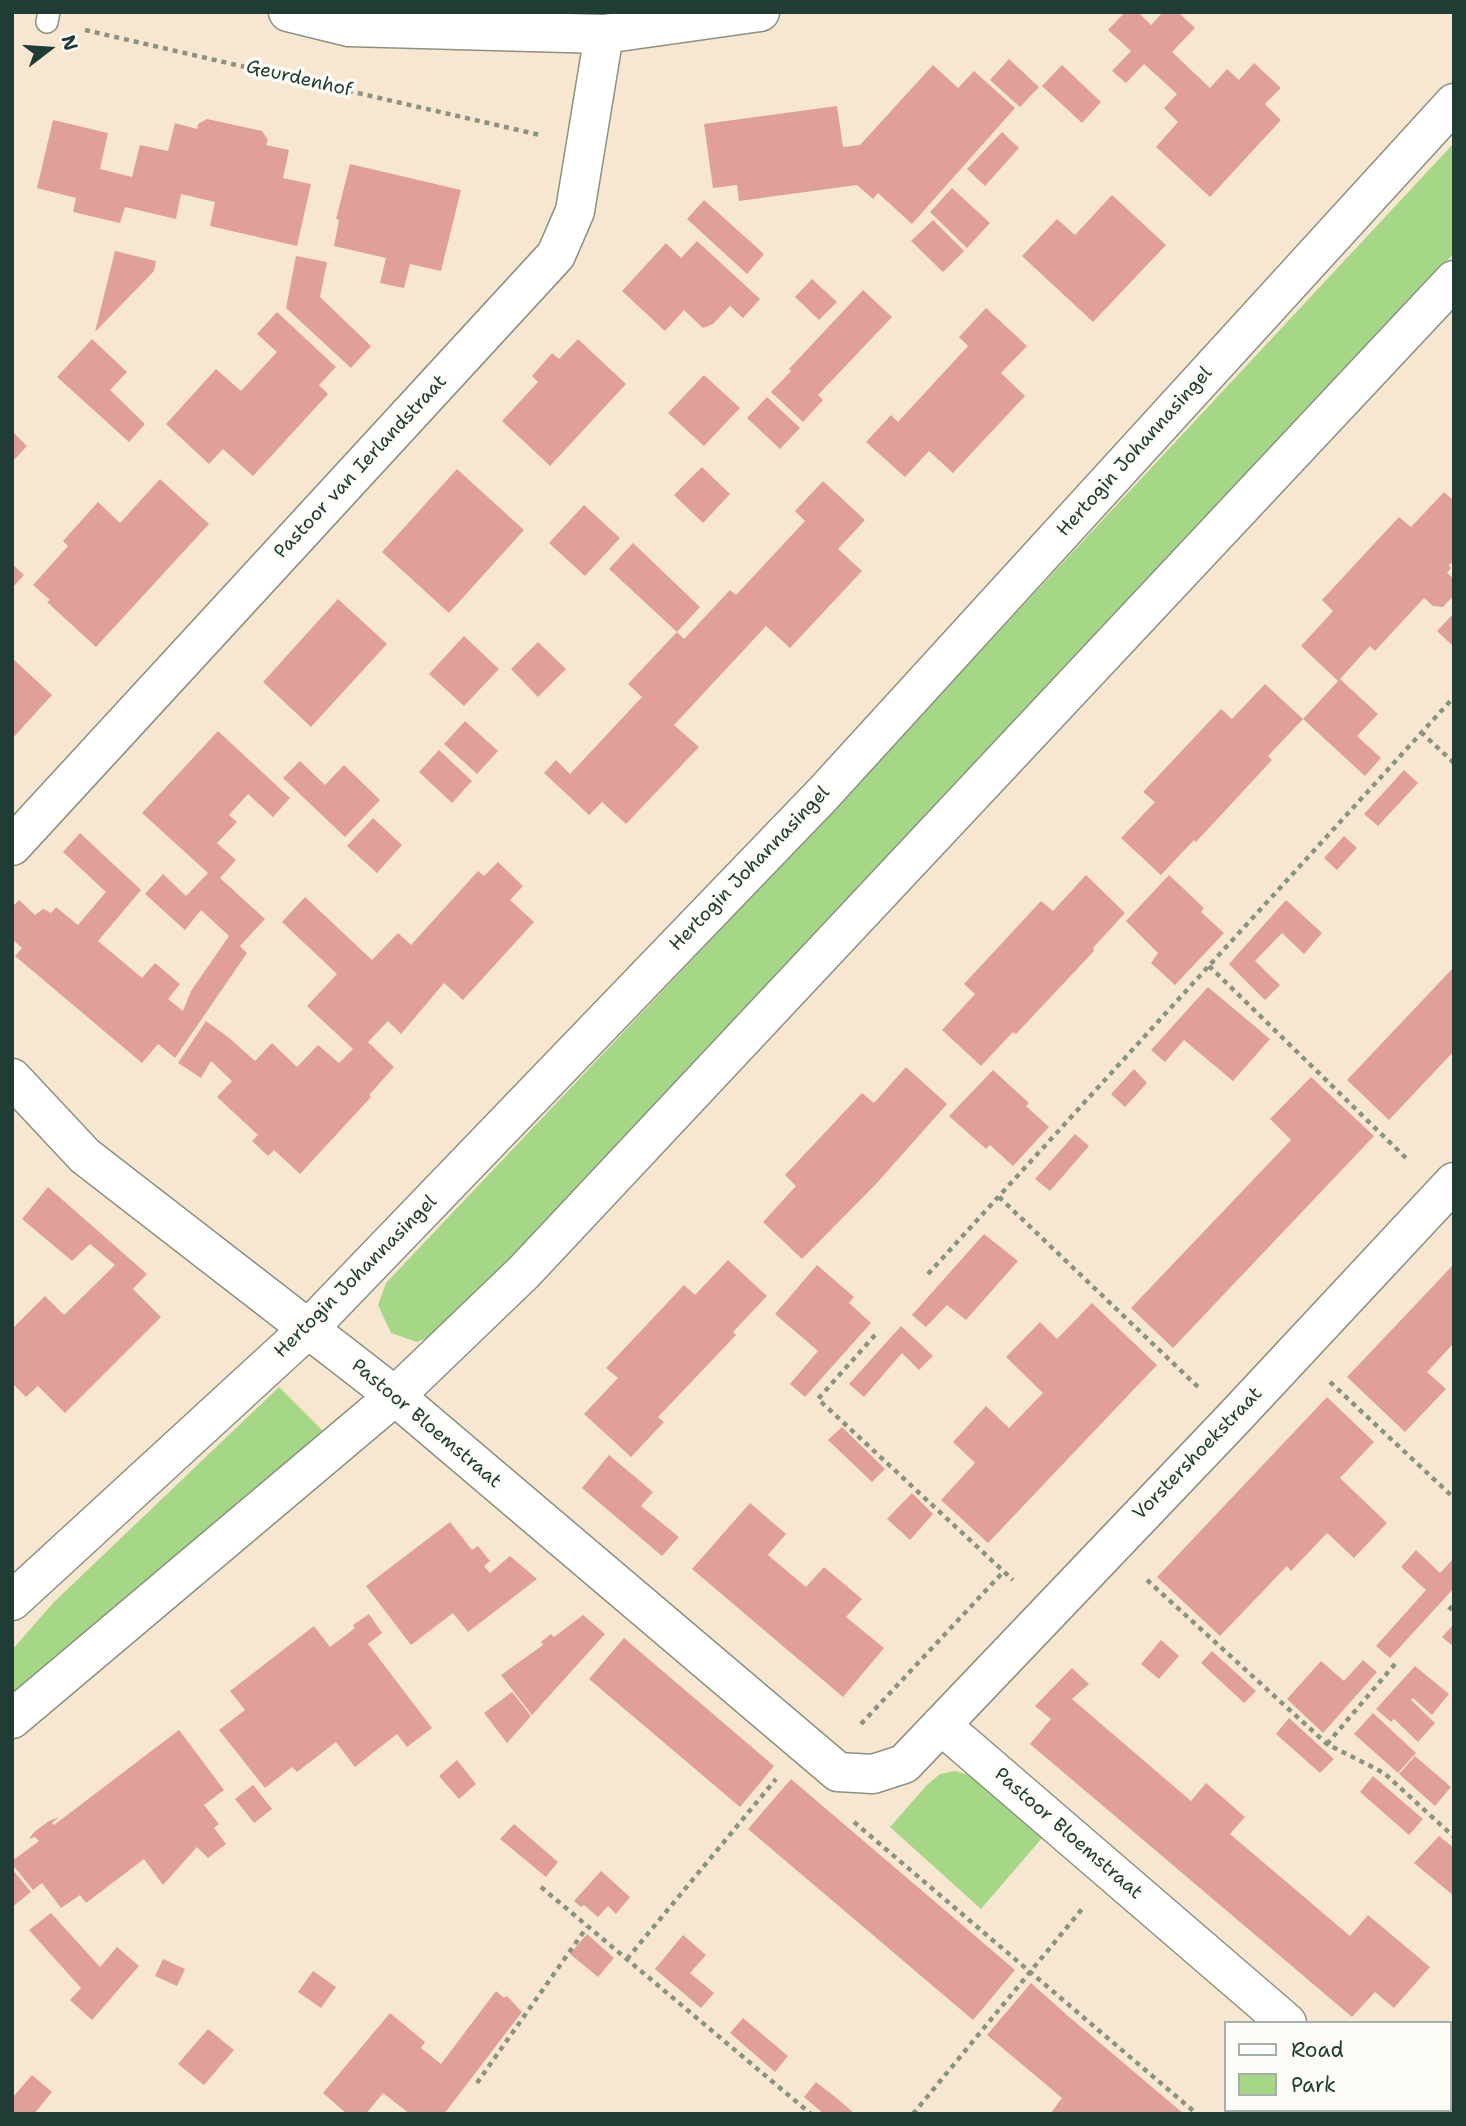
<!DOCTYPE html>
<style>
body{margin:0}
#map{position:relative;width:1466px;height:2126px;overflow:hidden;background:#f7e7d1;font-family:"Shantell Sans",sans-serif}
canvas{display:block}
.frame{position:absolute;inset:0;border:14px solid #1f3d34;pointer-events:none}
.legend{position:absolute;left:1224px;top:2021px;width:228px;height:91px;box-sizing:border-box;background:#fdfcf7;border:2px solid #a4b0a9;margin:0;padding:9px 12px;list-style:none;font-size:21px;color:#1f3d34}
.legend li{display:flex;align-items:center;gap:14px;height:35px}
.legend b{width:35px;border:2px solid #a4b0a9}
.north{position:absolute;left:14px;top:14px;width:70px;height:70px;-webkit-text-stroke:5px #fdfcf7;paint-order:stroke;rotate:73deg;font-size:19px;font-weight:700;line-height:28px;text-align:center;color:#1f3d34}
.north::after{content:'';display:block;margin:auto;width:24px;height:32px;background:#1f3d34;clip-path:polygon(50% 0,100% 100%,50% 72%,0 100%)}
</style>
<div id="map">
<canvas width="1466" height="2126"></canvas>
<div class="frame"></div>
<ul class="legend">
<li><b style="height:9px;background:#fff"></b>Road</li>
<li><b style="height:19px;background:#a5d787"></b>Park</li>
</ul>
<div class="north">N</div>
</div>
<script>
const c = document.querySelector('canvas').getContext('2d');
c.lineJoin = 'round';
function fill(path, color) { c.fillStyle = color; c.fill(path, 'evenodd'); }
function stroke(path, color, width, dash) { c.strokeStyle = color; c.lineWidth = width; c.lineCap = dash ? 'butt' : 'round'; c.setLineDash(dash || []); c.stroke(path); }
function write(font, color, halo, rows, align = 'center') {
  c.font = font + ' "Shantell Sans",sans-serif'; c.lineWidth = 7; c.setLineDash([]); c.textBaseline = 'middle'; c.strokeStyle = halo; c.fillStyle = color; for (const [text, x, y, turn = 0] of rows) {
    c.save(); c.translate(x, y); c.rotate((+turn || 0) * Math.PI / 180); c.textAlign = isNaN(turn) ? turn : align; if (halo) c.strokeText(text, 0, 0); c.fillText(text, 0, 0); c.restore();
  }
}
fill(new Path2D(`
 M1454 143V253L715 1047 436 1334 417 1342 391 1333 378 1305 386 1283 742 907Z
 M279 1387 324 1432 12 1695V1650L53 1603Z
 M955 1771 966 1774 979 1780 1042 1838 981 1909 890 1827 927 1785 940 1774Z`), '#a5d787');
fill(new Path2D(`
 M1125 12H1138L1151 25 1163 12H1178L1195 28 1172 52 1210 88 1227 69 1239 80 1254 63 1281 88 1265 104 1281 120 1210 197 1156 147 1178 122 1164 108 1177 94 1144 64 1126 83 1112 71 1131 51 1108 30Z
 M1009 59 1039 87 1020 107 990 80Z
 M933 65 958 88 974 71 1015 108 912 224 878 193 873 199 857 185 739 201 737 185 713 188 704 124 837 106 843 147 860 145Z
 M1062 65 1101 102 1082 123 1042 86Z
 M207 119 262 131 268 140 266 145 289 150 283 178 311 184 297 246 210 226 215 202 181 194 176 219 125 207 120 223 73 212 76 198 37 188 53 120 108 133 100 169 132 177 140 145 168 151 175 123 197 129 198 124Z
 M1002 132 1019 148 985 186 967 169Z
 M350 164 461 190 441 271 410 264 404 288 380 283 386 258 334 246 339 220 336 219Z
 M952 188 990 223 967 248 930 212Z
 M1112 195 1166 245 1093 322 1022 256 1057 219 1075 235Z
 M704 200 764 254 747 274 687 219Z
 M933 220 964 251 943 272 911 241Z
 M697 241 760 299 743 318 730 306 713 324 703 328 684 310 665 331 622 291 666 243 681 258Z
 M115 251 156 261 154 271 95 332Z
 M296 256 327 262 320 297 371 346 351 368 286 308Z
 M812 279 837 302 819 320 795 297Z
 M863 290 892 317 818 395 823 400 803 422 771 392 791 371 789 369Z
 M986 308 1027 346 1001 373 1025 396 953 473 929 451 905 477 866 442 891 415 898 422 968 346 959 337Z
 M277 312 336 367 319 385 328 394 253 476 223 449 209 464 166 424 216 369 241 391 277 352 257 334Z
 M92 339 127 372 110 390 145 424 129 442 57 377Z
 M578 339 626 384 550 466 502 421 538 382 532 376 552 353 559 359Z
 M704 375 740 408 704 446 668 413Z
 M767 397 800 428 780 449 747 418Z
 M14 433 27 446 12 462V434Z
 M702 467 730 494 703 523 674 495Z
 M457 469 524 530 449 613 382 552Z
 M160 479 209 524 96 647 47 602 50 600 33 585 68 546 63 541 98 502 120 523Z
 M823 481 865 520 838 549 862 571 790 648 766 626 741 653 674 725 699 747 626 824 602 802 589 815 544 773 556 760 570 774 642 697 628 684 677 632 684 639 730 590 736 595 805 521 795 511Z
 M1444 492 1454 501V566L1451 563 1449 566 1451 568 1447 573 1454 579V595L1443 607 1433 606 1424 598 1375 651 1370 646 1340 679 1378 714 1357 736 1381 758 1365 776 1303 719 1338 681 1301 646 1333 611 1322 600 1359 560 1399 517 1411 527Z
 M584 505 620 538 585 576 549 543Z
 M633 543 700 607 677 632 609 569Z
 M12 564 24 575 12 588Z
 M338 599 387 644 311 727 263 682Z
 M1452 615 1454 617V647L1437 631Z
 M464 636 499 669 464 706 429 674Z
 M538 642 566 669 538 697 511 669Z
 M12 658 52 695 12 739Z
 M1265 684 1303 719 1268 756 1272 760 1196 842 1194 840 1161 875 1121 838 1155 802 1143 792 1221 709 1232 719Z
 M465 721 498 751 477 774 444 744Z
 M218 731 290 798 273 817 248 794 229 815 237 822 217 843 236 860 220 878 265 919 240 946 247 953 175 1058 158 1044 142 1063 15 956 22 948 12 939V907L19 900 35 915 43 909 51 913 56 907 78 925 106 892 63 852 80 833 141 890 98 941 142 978 155 963 180 984 168 999 183 1011 191 991 229 936 201 910 185 930 145 894 163 874 186 896 208 873 142 813Z
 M439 750 472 781 452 803 419 772Z
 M300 761 325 785 344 765 380 800 345 837 283 778Z
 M1404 770 1418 783 1378 826 1364 814Z
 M373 818 402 845 377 873 347 846Z
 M1344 836 1357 848 1337 870 1324 858Z
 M498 862 523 886 510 900 534 922 463 1000 444 983 401 1034 388 1021 368 1042 394 1067 369 1095 371 1097 300 1174 274 1150 268 1156 252 1141 258 1135 217 1097 232 1081 211 1061 201 1078 178 1063 206 1021 228 1037 255 1061 272 1043 297 1067 318 1045 339 1063 353 1049 307 1006 337 974 282 922 305 897 372 960 398 933 411 945 478 871 484 876Z
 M1086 875 1125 913 1093 948 1094 951 1016 1034 1013 1032 981 1066 942 1030 975 994 964 984 1041 901 1053 911Z
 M1169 875 1204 908 1201 912 1224 933 1175 985 1151 963 1158 953 1126 921Z
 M1286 900 1322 933 1304 954 1282 933 1255 961 1280 985 1265 1000 1229 964Z
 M1454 967V1051L1389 1120 1347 1080Z
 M1208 987 1270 1039 1233 1081 1184 1040 1165 1062 1151 1050Z
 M906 1067 947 1104 876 1184 802 1259 763 1222 796 1186 785 1175 862 1093 874 1103Z
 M1134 1069 1147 1083 1125 1107 1111 1094Z
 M993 1070 1029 1103 1026 1106 1049 1127 1013 1166 990 1145 986 1149 949 1116Z
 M1311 1077 1374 1136 1173 1348 1131 1308 1291 1140 1270 1119Z
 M1075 1134 1089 1146 1050 1191 1035 1179Z
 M48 1187 147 1274 133 1289 161 1317 65 1413 38 1386 26 1397 12 1383V1329L45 1296 64 1315 115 1265 90 1244 72 1261 22 1219Z
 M984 1234 1018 1261 966 1320 947 1305 926 1327 912 1315Z
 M728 1260 767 1296 733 1332 736 1335 658 1417 664 1422 631 1457 584 1414 618 1378 606 1368 684 1285 695 1295Z
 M1454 1264V1343L1427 1372 1446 1389 1405 1432 1347 1377Z
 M817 1265 854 1297 849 1303 871 1323 805 1397 790 1384 818 1351 775 1314Z
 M1092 1303 1157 1365 988 1543 941 1500 975 1463 953 1442 986 1406 1009 1428 1043 1393 1006 1357 1040 1322 1057 1339Z
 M901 1326 933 1356 919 1370 902 1353 864 1397 849 1384Z
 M1327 1397 1374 1442 1340 1478 1387 1523 1354 1558 1327 1533 1291 1571 1287 1566 1220 1636 1157 1577Z
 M842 1427 885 1469 872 1482 828 1440Z
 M609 1455 653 1492 641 1506 679 1537 662 1556 582 1488Z
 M912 1493 933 1514 910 1540 887 1519Z
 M750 1503 786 1534 768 1555 806 1587 824 1567 862 1599 846 1617 884 1648 843 1697 692 1569Z
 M450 1522 472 1550 478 1546 490 1561 484 1566 490 1573 510 1556 537 1579 468 1632 453 1613 411 1645 366 1586Z
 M1416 1550 1440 1573 1454 1558V1588L1390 1658 1376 1646 1426 1590 1401 1567Z
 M369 1614 382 1633 368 1644 432 1728 407 1747 397 1734 355 1767 336 1742 297 1772 292 1767 265 1788 219 1730 245 1710 230 1691 314 1626 330 1647 355 1628 353 1625Z
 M583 1615 605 1634 532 1715 501 1675 543 1645 541 1642 551 1634 554 1637Z
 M1454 1624V1647L1442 1637Z
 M624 1638 774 1766 740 1807 589 1679Z
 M1161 1640 1179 1656 1159 1679 1141 1664Z
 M1212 1651 1256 1691 1244 1703 1201 1663Z
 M1363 1660 1377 1672 1323 1733 1287 1699 1321 1661 1344 1681Z
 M1415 1666 1449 1694 1432 1715 1413 1698 1411 1700 1435 1723 1418 1742 1394 1719 1391 1722 1376 1709Z
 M1072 1668 1089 1684 1072 1699 1191 1801 1206 1783 1245 1817 1230 1834 1350 1936 1368 1915 1430 1967 1394 2008 1375 1992 1352 2017 1030 1744 1051 1719 1035 1706Z
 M512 1692 531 1716 507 1743 484 1713Z
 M1373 1713 1416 1753 1398 1773 1354 1734Z
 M1289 1718 1334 1759 1320 1773 1276 1734Z
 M179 1730 224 1790 204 1805 219 1824 214 1828 226 1844 208 1858 197 1847 163 1885 144 1859 86 1903 80 1895 61 1908 42 1883 33 1890 12 1864V1861L39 1841 35 1837 29 1839 34 1832 49 1821 59 1817 52 1823 54 1825Z
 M1415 1756 1451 1787 1435 1806 1399 1774Z
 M457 1760 476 1784 459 1799 439 1776Z
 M1373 1776 1423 1819 1409 1835 1360 1792Z
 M791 1779 1015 1970 973 2020 748 1829Z
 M253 1785 272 1809 254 1823 235 1799Z
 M514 1824 558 1862 546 1877 500 1839Z
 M1439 1836 1454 1848V1896L1414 1863Z
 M12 1869 31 1892 12 1907Z
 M601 1871 630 1897 616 1914 608 1906 598 1917 584 1905 581 1907 574 1901Z
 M51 1913 100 1967 117 1947 139 1966 92 2020 70 2000 81 1988 29 1930Z
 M587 1934 614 1958 598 1977 570 1954Z
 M683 1935 706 1955 690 1973 714 1993 701 2008 655 1969Z
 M163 1959 185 1969 177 1986 155 1976Z
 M313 1971 336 1987 321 2008 298 1992Z
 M1031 1983 1068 2016 1184 2114H1050L1062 2098 987 2035Z
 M496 1991 504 1998 507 1996 522 2012 444 2114H410L383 2093 366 2114H347L323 2093 390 2013 425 2042 421 2048 441 2064Z
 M743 2018 788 2056 775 2072 730 2033Z
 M208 2029 234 2050 204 2085 178 2064Z
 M32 2075 52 2092 34 2114H12V2098Z
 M816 2082 839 2100 855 2114H824L804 2097Z`), '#e0a098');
const service = new Path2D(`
 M47 22 49 12`);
const minor = new Path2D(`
 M288 12 349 27 604 34 760 12
 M12 846 556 255 575 211 604 34
 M12 1078 85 1156 395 1396 838 1772 873 1774 904 1764 1232 1420 1454 1182
 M941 1725 1287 2023
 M1450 2076 1454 2072
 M1389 2110 1393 2114`);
const secondary = new Path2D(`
 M12 1601 308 1329 823 794 1454 103
 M12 1719 395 1396 524 1272 1454 280`);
stroke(service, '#8b9282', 24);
stroke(minor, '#8b9282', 41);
stroke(secondary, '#8b9282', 41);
stroke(new Path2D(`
 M85 30 540 135
 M1421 732 1454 763
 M1209 966 1409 1161
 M999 1197 1198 1387
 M928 1274 1454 697
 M875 1335 818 1399 1013 1580
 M1330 1382 1454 1498
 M1147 1580 1327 1744 1384 1773 1454 1837
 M1449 1610 1454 1604
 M861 1724 1004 1571
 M1327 1744 1395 1664
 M854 1822 1197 2114
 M541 1887 811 2114
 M627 1959 776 1779
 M477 2083 587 1927
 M913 2114 1082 1909
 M1255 2114 1258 2110`), '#8b9282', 4.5, [5, 5]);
stroke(service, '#fff', 21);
stroke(minor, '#fff', 38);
stroke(secondary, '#fff', 38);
write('19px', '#1f3d34', '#fdfcf7', [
 ["Geurdenhof",299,79,13],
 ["Hertogin Johannasingel",1135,452,-48],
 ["Pastoor van Ierlandstraat",361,467,-47],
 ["Hertogin Johannasingel",750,869,-46],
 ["Hertogin Johannasingel",356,1277,-45],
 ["Pastoor Bloemstraat",426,1424,40],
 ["Vorstershoekstraat",1198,1454,-46],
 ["Pastoor Bloemstraat",1068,1834,41]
]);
</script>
